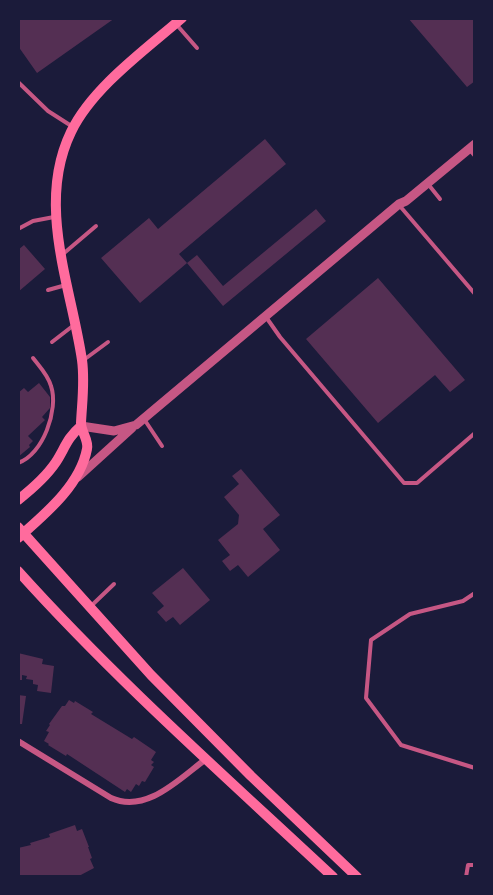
<!DOCTYPE html>
<style>
body{margin:0}
#map{position:relative;width:493px;height:895px;overflow:hidden;background:#1b1b3a;font-family:Quicksand,sans-serif}
canvas{display:block}
.frame{position:absolute;inset:0;border:20px solid #1b1b3a;pointer-events:none}
</style>
<div id="map">
<canvas width="493" height="895"></canvas>
<div class="frame"></div>
</div>
<script>
const c = document.querySelector('canvas').getContext('2d');
c.lineJoin = 'round';
function fill(path, color) { c.fillStyle = color; c.fill(path, 'evenodd'); }
function stroke(path, color, width, dash) { c.strokeStyle = color; c.lineWidth = width; c.lineCap = dash ? 'butt' : 'round'; c.setLineDash(dash || []); c.stroke(path); }
fill(new Path2D(`
 M18 18H115L37 73 18 46Z
 M408 18H475V81L467 87Z
 M265 139 286 164 179 254 187 263 140 303 101 258 149 218 158 229Z
 M316 209 326 221 223 306 187 263 197 255 223 286Z
 M24 245 45 269 18 292V250Z
 M378 278 465 380 450 392 435 375 378 423 306 339Z
 M39 383 50 397V408L42 417 45 420 28 436 33 441 29 445 30 447 18 457V393L24 388 28 392Z
 M241 469 280 515 263 529 280 550 248 577 238 565 230 571 222 561 230 555 218 540 238 524 239 515 224 497 239 484 232 476Z
 M183 568 210 600 180 625 173 617 166 622 157 612 164 606 152 593Z
 M18 653 43 659 42 664 54 666 51 693 37 691 38 685 33 684V680L26 679 27 676 22 675V680H18Z
 M18 695 26 696 22 724H18Z
 M69 700 74 703 75 701 93 712 91 714 132 739 134 737 156 752 151 760 154 762 151 765 154 767 145 782 142 781 139 786 136 784 131 792 127 789 125 792 67 754 66 756 48 745 49 744 44 741 49 732 46 731 50 725 49 724 62 706H65Z
 M75 825 77 831 82 829 89 847H88L92 858 90 859 94 868 77 877H18V848L31 845 30 843 50 837 49 834Z`), '#542f53');
stroke(new Path2D(`
 M176 24 197 48
 M18 82 48 111 73 127
 M469 149 475 156
 M428 184 440 199
 M399 205 475 294
 M18 229 33 221 54 217
 M63 254 96 226
 M48 290 66 285
 M266 317 280 337 404 483H417L475 433
 M52 342 74 325
 M85 359 108 342
 M144 419 162 446
 M18 463C43 455 59 409 51 386 48 375 40 367 33 358
 M475 593 463 601 410 614 371 640 366 698 401 745 475 768
 M90 607 114 584
 M466 877 468 865H475`), '#c65784', 4);
stroke(new Path2D(`
 M18 741 111 798C147 814 180 778 206 759`), '#c65784', 6);
stroke(new Path2D(`
 M81 426 114 431 136 425 399 204 406 201 475 144
 M78 477 132 428`), '#c65784', 9);
stroke(new Path2D(`
 M18 500C32 489 46 477 56 462 65 448 67 438 81 426
 M18 527 151 675 251 776 357 877
 M18 538C44 515 80 486 87 449 89 440 81 432 81 423 82 402 85 382 82 360 71 286 36 204 71 132 92 88 145 50 182 18
 M18 571C116 680 226 777 333 877`), '#ff6b9d', 10);
</script>
